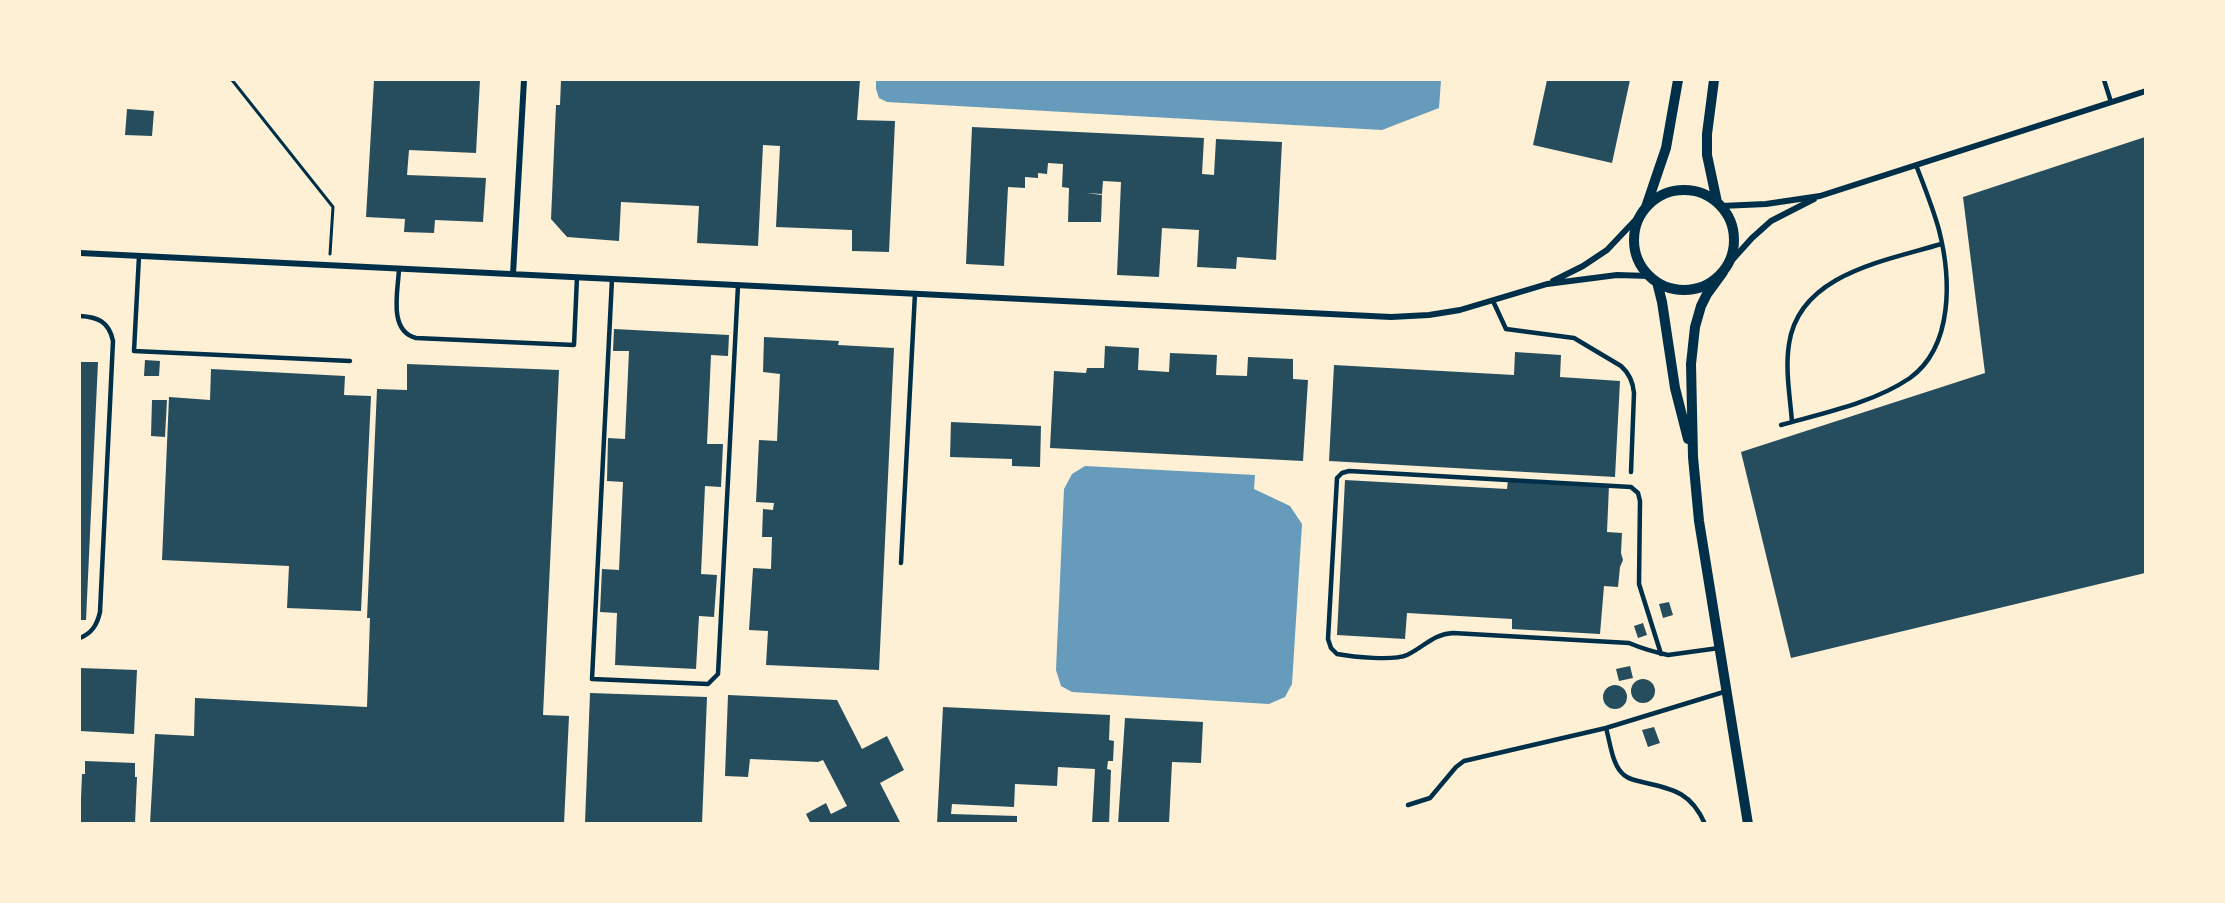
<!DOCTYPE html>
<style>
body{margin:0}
#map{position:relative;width:2225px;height:903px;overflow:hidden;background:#fdf0d5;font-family:"Fira Sans Condensed",sans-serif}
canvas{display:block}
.frame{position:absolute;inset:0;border:81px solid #fdf0d5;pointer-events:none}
</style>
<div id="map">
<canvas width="2225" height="903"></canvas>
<div class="frame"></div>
</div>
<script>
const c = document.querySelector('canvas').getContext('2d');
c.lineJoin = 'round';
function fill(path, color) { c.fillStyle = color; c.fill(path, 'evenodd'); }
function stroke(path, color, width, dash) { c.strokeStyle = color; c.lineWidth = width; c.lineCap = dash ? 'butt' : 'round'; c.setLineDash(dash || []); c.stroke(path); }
fill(new Path2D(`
 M876 80H1441L1439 108 1382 130 887 102 879 98 876 89Z
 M1085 466 1255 475 1254 489 1290 506 1302 524 1292 684 1285 697 1269 704 1072 692 1061 686 1056 670 1064 489 1072 474Z`), '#669bbc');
fill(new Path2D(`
 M374 80H480L476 153 409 150 407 175 486 178 483 222 435 220 434 233 404 232 405 219 366 217Z
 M561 80H860L857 120 895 121 889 252 852 251V230L776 227 780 146 763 145 758 246 697 243 699 206 621 202 619 241 567 237 551 219 556 105H560Z
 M1547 80H1630L1612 163 1533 145Z
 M127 109 154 111 152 136 125 135Z
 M972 127 1204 138 1202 174 1214 175 1216 139 1282 142 1276 260 1237 257 1236 269 1197 267 1199 230 1162 228 1159 277 1117 275 1121 182 1103 181 1102 194 1086 193 1102 195 1101 222H1068L1069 188 1062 187 1063 164 1048 163 1047 174 1038 173V178L1025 177V188L1008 187 1004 266 966 264Z
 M2145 137V573L1791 658 1741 452 1985 373 1963 197Z
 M614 329 729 335 728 356 711 355 707 444H723L721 487 705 486 701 574 717 575 714 617 699 616 696 669 615 665 617 613 600 612 602 569 619 570 623 482 607 481 608 438 625 439 629 351H613Z
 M764 337 839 341 838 345 894 348 879 670 766 665 768 631 749 630 753 568 771 569 772 537H762L763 509 773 510 774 503 756 502 759 440 777 441 780 374 763 372Z
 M1105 346 1139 348 1138 370 1169 372 1170 353 1217 355 1216 375 1247 376 1248 357 1293 359V379L1308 380 1303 461 1050 448 1054 371 1086 373 1087 368H1104Z
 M1515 352 1561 355 1560 377 1620 381 1615 477 1329 461 1334 365 1514 375Z
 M145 360 160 361 159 376H144Z
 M80 362H98L86 620H80Z
 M407 364 559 370 543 715 569 716 564 824H150L155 734 194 736 195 698 367 707 370 618H367L377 389 407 390Z
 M211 369 345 376 344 395 371 396 361 611 287 608 289 566 162 560 169 397 210 400Z
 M152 400H167L165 437 151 436Z
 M951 422 1041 426 1040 467 1012 466V459L950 457Z
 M1345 480 1507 489 1508 480 1609 485 1607 532 1622 533 1621 553 1623 560 1620 567 1618 587 1604 586 1600 634 1512 629V619L1407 613 1405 639 1337 635Z
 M1669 602 1673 615 1663 618 1659 604Z
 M1643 623 1647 635 1638 638 1634 626Z
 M1630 666 1633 678 1619 681 1616 669Z
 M80 668 137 670 134 734 80 731Z
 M1631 691a12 12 0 1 1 24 0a12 12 0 1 1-24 0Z
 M1603 697a12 12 0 1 1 24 0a12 12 0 1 1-24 0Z
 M590 693 707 697 702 824 585 823Z
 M728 695 837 700 862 749 887 736 904 770 880 783 901 824H811L806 814 826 803 831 814 847 806 823 760 818 762 750 759 748 777 725 776Z
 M943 707 1110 715 1109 740 1114 741 1113 761H1108L1107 769 1111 770 1109 824H1092L1095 769 1058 767 1057 786 1015 784 1014 807 952 804 951 814 1017 816V824H937Z
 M1125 718 1203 722 1201 763 1172 762 1169 824H1118Z
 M1654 727 1660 743 1648 747 1642 730Z
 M85 761 135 763V777H137L135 824H80L82 774H85Z`), '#264d5e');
stroke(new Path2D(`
 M232 80 333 207 330 254`), '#003049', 3);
stroke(new Path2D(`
 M2104 80 2111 102
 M139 256 134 351 350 361
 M399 269C398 291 388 331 416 338L574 345 577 277
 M612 279 592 679 708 684 718 674 738 285
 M1493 301 1506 329 1574 338 1621 366C1629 373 1633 382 1634 393L1631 472
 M80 316C97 317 109 321 113 341L100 612C97 625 92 633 80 638
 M1792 422C1790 396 1785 370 1789 344 1799 274 1885 261 1941 244
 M1781 425C1824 413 1873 403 1910 378 1954 346 1951 277 1939 230 1933 208 1924 186 1916 165
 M901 563 915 293
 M1661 654 1639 584 1640 501 1638 493 1631 487 1349 471 1342 473 1337 478 1328 639 1331 648 1337 654C1353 657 1394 661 1407 655 1424 647 1433 634 1453 633L1629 643C1641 648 1654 652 1668 655L1719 648
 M1606 728C1610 742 1612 762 1621 772 1626 779 1635 780 1642 782 1673 789 1691 792 1705 824
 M1408 805 1430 798 1456 767 1464 761 1606 728 1727 691`), '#003049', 4.5);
stroke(new Path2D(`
 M1721 206 1766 204 1820 196 2146 91
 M80 253 1391 317 1429 315 1460 310 1547 284 1617 275 1649 276
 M1725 268 1752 238 1771 221 1814 199
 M513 274 524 80
 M1553 281 1583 266 1607 250 1642 213`), '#003049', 6);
stroke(new Path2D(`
 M1714 80 1707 134V155L1717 202
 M1634 240a50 50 0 1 1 100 0a50 50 0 1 1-100 0Z
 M1646 207 1666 148 1678 80
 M1723 272 1707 294 1701 306 1695 327 1691 364 1693 457 1699 521 1748 824
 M1657 282 1662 302 1675 388 1688 439`), '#003049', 10);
</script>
